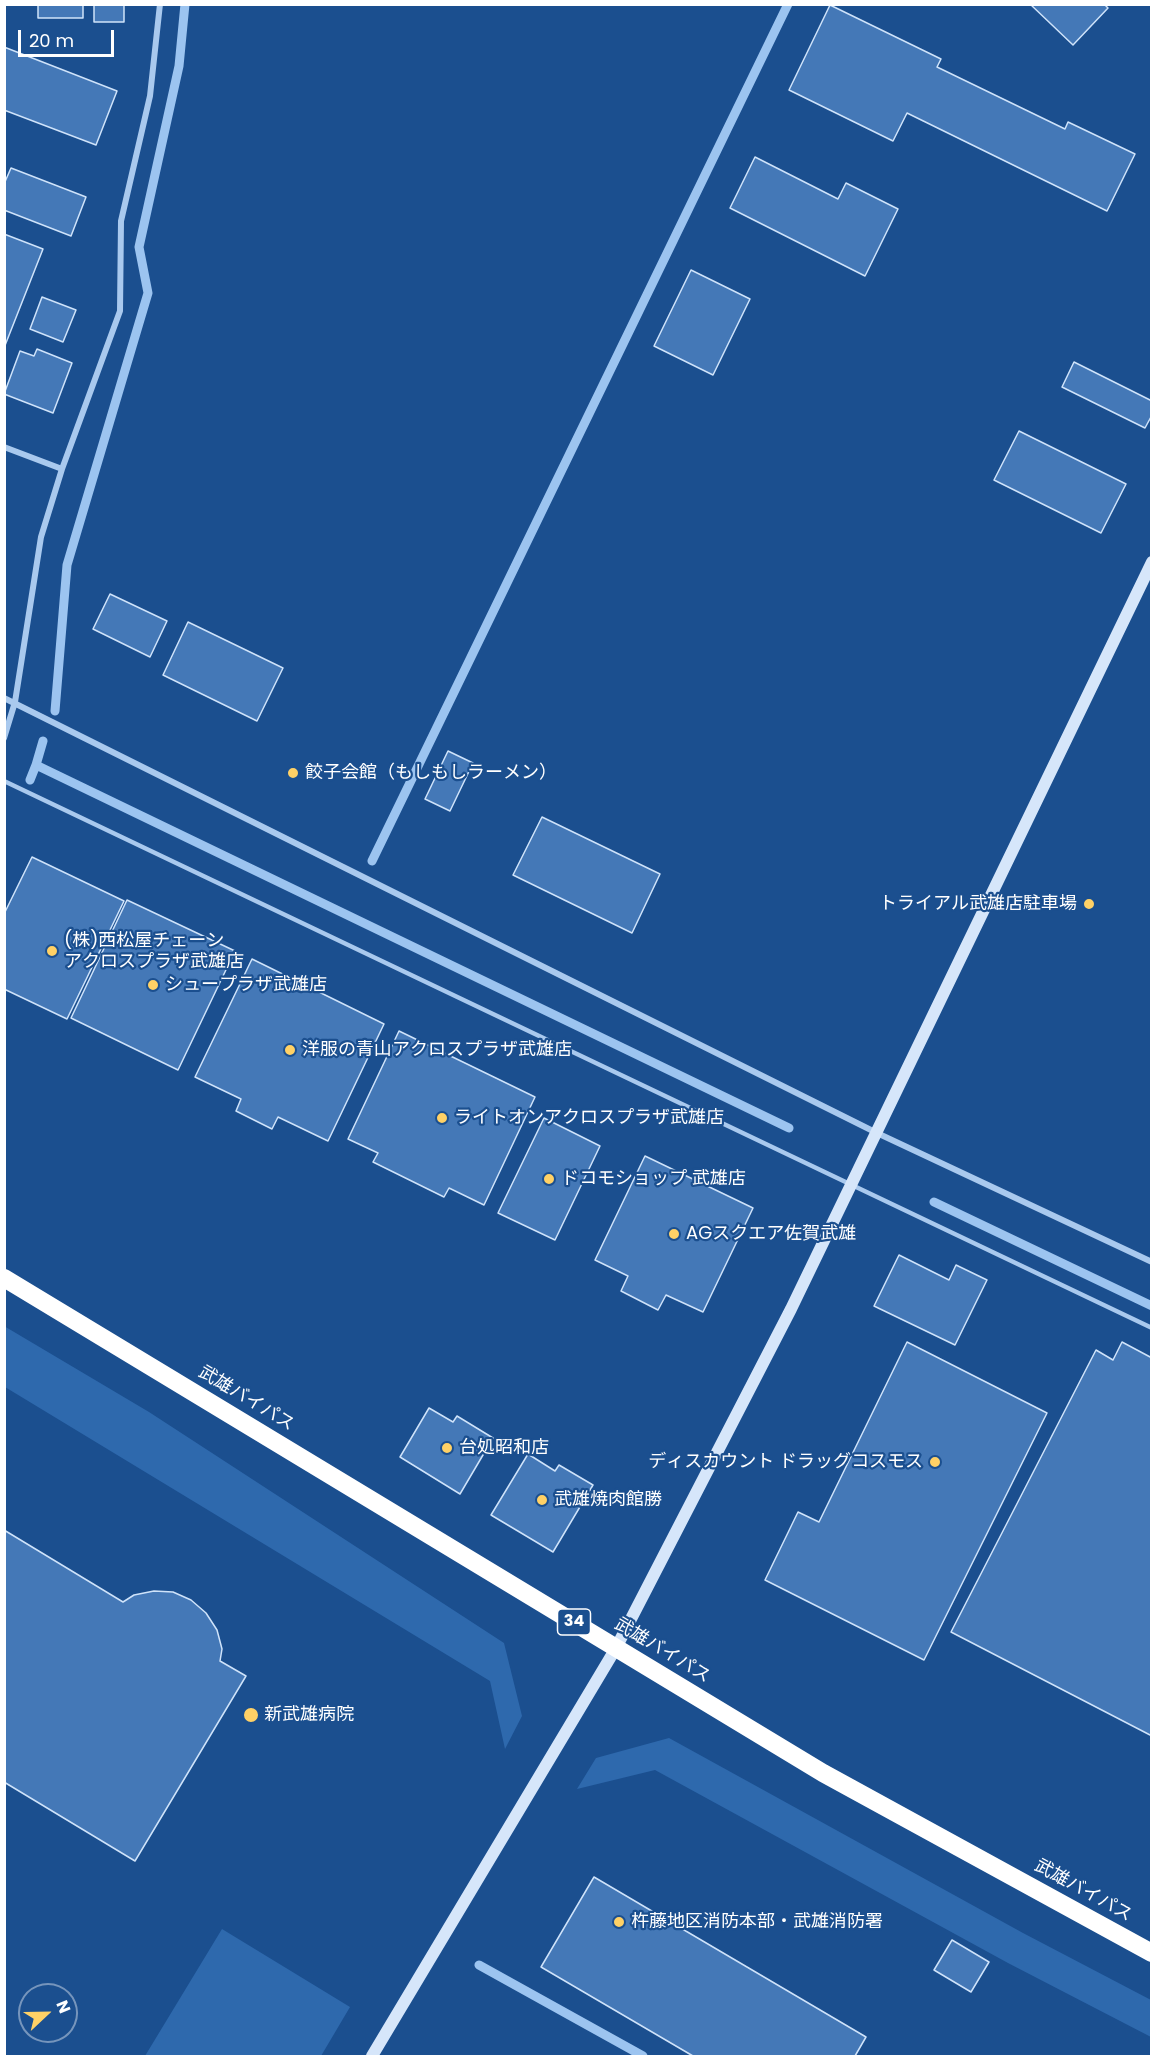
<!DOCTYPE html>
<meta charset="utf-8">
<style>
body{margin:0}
#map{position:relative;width:1156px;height:2061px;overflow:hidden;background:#1b4f8f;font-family:Poppins,sans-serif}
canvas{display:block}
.frame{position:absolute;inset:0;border:6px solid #fff;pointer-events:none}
.north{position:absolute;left:18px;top:1983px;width:60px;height:60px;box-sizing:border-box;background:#1b4f8f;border:2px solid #7695bc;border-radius:50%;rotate:68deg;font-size:16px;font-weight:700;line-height:24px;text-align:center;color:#fff}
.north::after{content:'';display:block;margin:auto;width:21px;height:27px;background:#ffd166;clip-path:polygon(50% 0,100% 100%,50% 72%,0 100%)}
.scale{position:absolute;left:18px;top:30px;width:96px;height:27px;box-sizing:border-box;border:3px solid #fff;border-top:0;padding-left:8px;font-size:18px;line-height:21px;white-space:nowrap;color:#fff;-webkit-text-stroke:4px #1b4f8f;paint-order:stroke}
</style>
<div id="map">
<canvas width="1156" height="2061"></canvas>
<div class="frame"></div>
<div class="north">N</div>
<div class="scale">20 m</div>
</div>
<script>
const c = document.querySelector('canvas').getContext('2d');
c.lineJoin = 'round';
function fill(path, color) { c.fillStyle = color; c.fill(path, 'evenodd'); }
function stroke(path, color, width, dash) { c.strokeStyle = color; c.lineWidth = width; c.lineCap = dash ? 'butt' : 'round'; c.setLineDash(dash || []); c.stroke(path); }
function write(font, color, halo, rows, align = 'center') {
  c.font = font + ' Poppins,"Noto Sans JP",sans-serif'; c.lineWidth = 4.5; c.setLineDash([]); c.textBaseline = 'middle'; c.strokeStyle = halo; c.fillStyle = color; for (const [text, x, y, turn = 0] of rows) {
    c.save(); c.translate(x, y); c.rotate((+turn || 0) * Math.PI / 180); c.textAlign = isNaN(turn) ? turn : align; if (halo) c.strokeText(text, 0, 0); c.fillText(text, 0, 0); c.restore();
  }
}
fill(new Path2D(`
 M4 1326 149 1412 504 1643 522 1716 505 1749 490 1681 5 1387Z
 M669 1738 1023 1933 1151 2000V2037L1008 1963 655 1770 577 1789 596 1758Z
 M222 1929 350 2007 321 2056H145Z`), '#2e69ad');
stroke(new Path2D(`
 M55 711 67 565 148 293 139 247 179 66 185 4
 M43 741 36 765 789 1128
 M30 780 36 765
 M372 861 788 4
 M934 1202 1152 1306
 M479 1965 643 2056`), '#9cc4f0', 9);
const building = new Path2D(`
 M38 4H83V18H38Z
 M94 4H124V22H94Z
 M1030 4H1104L1108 8 1073 45Z
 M830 5 941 59 937 67 1065 129 1068 122 1135 154 1107 211 907 113 893 141 789 90Z
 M4 47 117 91 96 145 4 110Z
 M755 157 838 199 846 183 898 209 865 276 730 208Z
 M11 168 86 197 71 236 4 210V184Z
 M4 234 43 249 4 348Z
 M691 270 750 299 713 375 654 346Z
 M42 297 76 310 63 342 30 329Z
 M37 349 72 363 53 413 4 394 20 351 34 356Z
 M1074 362 1152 401V415L1145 428 1062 387Z
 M1019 431 1126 484 1101 533 994 480Z
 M110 594 167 621 150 657 93 629Z
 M188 622 283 668 257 721 163 675Z
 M448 751 473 763 450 811 425 799Z
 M542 817 660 874 632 933 513 875Z
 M32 857 124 901 67 1019 4 989V914Z
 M127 900 235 951 178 1070 71 1018Z
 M252 959 384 1024 328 1141 278 1117 272 1129 236 1111 241 1099 195 1077Z
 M399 1031 535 1097 484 1205 449 1188 444 1197 373 1162 378 1153 348 1139Z
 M544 1118 600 1146 555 1240 498 1213Z
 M645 1156 753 1208 703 1312 666 1295 658 1310 621 1291 628 1276 595 1260Z
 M899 1255 949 1280 956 1265 987 1280 955 1345 874 1306Z
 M907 1342 1047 1413 924 1660 765 1580 798 1512 819 1522Z
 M1122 1342 1152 1358V1736L951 1632 1096 1350 1113 1360Z
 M429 1408 453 1422 457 1416 493 1438 460 1494 400 1457Z
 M528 1454 555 1471 559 1465 593 1485 553 1552 491 1515Z
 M4 1530 123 1602 134 1595 154 1591 173 1592 191 1600 206 1613 217 1630 222 1649 220 1661 246 1676 135 1861 4 1782Z
 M594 1877 866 2037 855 2056H693L541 1967Z
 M952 1940 989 1962 971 1992 934 1970Z`);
fill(building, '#4478b7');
stroke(building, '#cfe3fa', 1.5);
stroke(new Path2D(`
 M4 781 1152 1328`), '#a9c9ee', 4.5);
stroke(new Path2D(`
 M4 447 62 469
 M4 698 877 1133 1152 1262
 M4 738 15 702 41 537 62 469 120 311 121 221 150 96 160 4`), '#a9c9ee', 6);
stroke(new Path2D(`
 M372 2056 616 1648 791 1309 1152 562`), '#d6e6fa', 12);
stroke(new Path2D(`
 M4 1278 823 1773 1152 1953`), '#fff', 18);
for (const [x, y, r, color] of [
 [293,773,6,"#ffd166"],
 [1089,904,6,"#ffd166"],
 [52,951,6,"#ffd166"],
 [153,985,6,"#ffd166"],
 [290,1050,6,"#ffd166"],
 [442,1118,6,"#ffd166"],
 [549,1179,6,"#ffd166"],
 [674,1234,6,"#ffd166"],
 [447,1448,6,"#ffd166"],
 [935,1462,6,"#ffd166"],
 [542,1500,6,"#ffd166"],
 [251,1715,8,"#ffd166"],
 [619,1922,6,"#ffd166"]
]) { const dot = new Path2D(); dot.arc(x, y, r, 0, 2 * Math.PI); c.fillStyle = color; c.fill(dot); stroke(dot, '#1b4f8f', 2); }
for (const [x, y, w] of [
 [574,1622,33]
]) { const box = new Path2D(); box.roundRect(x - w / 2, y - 13, w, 26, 4.5); c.fillStyle = '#1b4f8f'; c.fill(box); stroke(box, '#fff', 1.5); }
write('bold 16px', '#fff', null, [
 ["34",574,1622]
]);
write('18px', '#fff', '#1b4f8f', [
 ["餃子会館（もしもしラーメン）",305,773],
 ["トライアル武雄店駐車場",1077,904,"right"],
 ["(株)西松屋チェーン",64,941],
 ["アクロスプラザ武雄店",64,962],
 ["シュープラザ武雄店",165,985],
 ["洋服の青山アクロスプラザ武雄店",302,1050],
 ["ライトオンアクロスプラザ武雄店",454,1118],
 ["ドコモショップ 武雄店",561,1179],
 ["AGスクエア佐賀武雄",686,1234],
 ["台処昭和店",459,1448],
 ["ディスカウント ドラッグコスモス",923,1462,"right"],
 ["武雄焼肉館勝",554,1500],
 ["新武雄病院",264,1715],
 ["杵藤地区消防本部・武雄消防署",631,1922]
], 'left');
write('18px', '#fff', '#1b4f8f', [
 ["武雄バイパス",246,1399,31],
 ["武雄バイパス",662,1651,31],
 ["武雄バイパス",1083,1891,29]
]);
</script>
